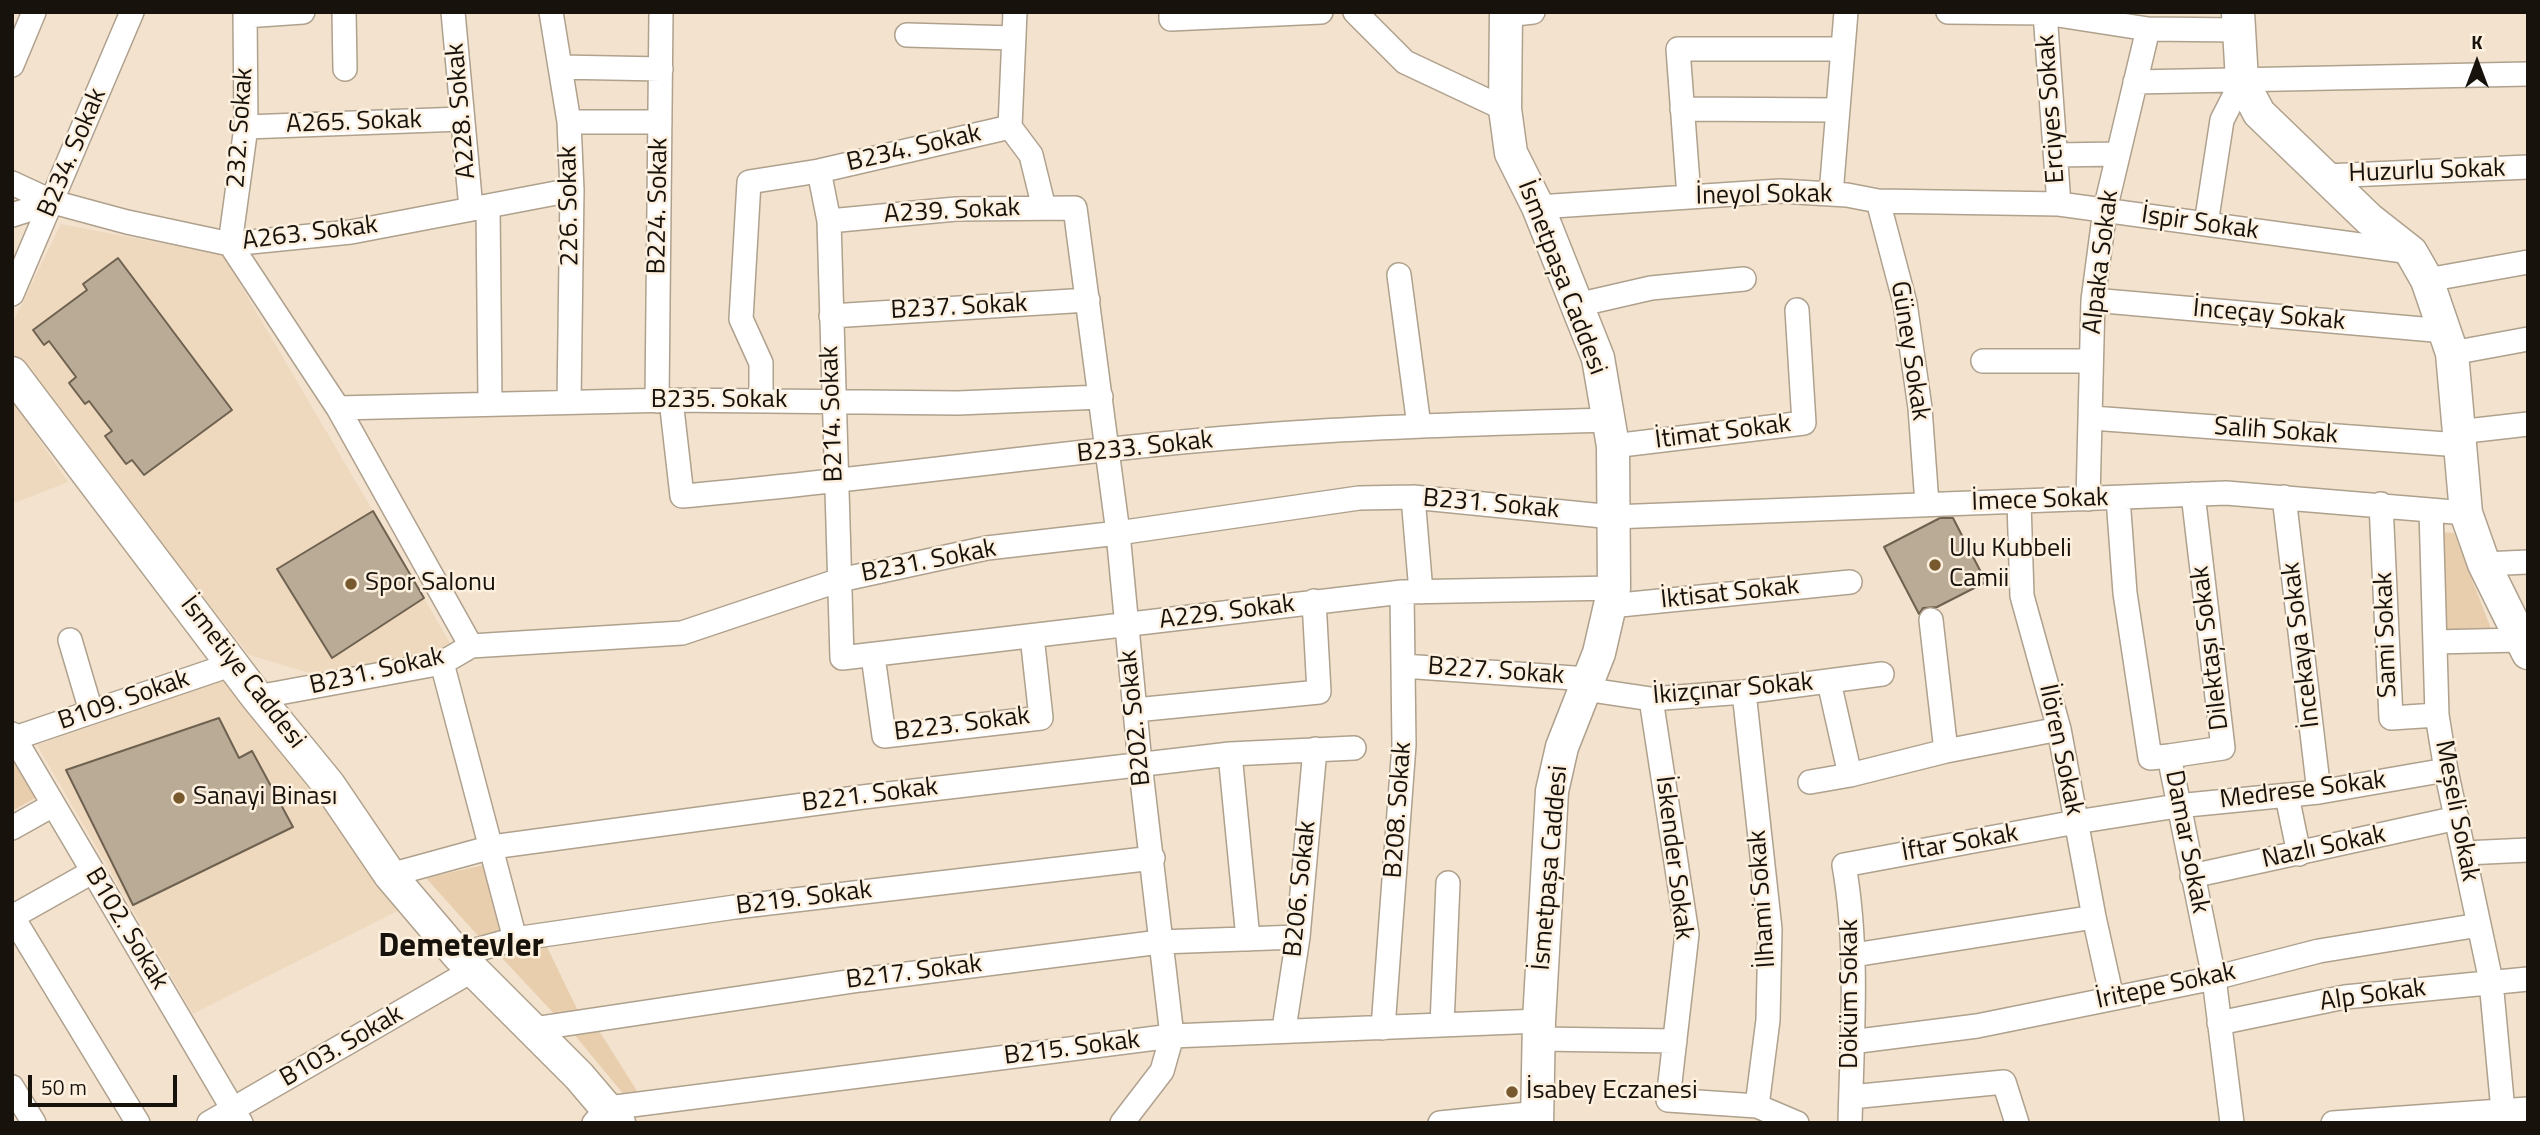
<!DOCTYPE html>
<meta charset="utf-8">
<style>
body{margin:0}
#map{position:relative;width:2540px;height:1135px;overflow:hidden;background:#f2e2ce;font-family:"Titillium Web",sans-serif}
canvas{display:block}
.frame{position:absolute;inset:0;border:14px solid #17120b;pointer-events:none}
.north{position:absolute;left:2442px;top:28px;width:70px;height:70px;-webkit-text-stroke:5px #fdf0df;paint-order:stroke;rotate:0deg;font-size:19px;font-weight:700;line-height:28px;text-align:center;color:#17120b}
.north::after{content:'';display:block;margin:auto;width:24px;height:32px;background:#17120b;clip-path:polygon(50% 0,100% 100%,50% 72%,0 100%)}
.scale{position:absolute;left:28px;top:1075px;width:149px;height:32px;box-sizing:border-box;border:4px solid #17120b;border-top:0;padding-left:9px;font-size:21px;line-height:24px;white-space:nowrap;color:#17120b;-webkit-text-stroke:5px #fdf0df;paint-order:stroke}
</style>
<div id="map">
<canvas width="2540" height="1135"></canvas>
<div class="frame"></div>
<div class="north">K</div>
<div class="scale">50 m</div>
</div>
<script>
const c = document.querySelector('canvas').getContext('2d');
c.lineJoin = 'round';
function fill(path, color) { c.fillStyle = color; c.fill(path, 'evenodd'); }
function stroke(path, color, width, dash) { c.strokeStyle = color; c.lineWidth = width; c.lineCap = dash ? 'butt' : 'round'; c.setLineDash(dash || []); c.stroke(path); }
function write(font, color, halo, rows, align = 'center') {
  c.font = font + ' "Titillium Web",sans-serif'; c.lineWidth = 5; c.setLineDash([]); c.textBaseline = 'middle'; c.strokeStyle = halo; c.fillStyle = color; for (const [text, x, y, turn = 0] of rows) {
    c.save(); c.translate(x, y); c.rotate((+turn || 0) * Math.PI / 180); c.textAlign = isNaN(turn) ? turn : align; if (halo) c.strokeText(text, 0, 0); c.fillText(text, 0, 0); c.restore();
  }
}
fill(new Path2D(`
 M61 224 223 255 453 648 320 676 249 655 12 352V324Z
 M12 400 68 482 12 504Z
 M225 680 401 909 193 1014 37 745Z`), '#eed9be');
fill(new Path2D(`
 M2441 532 2454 533 2493 634 2441 635Z
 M12 753 37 797 12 811Z
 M493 863 508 932 480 938 426 878Z
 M547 947 579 1013 558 1018 502 958Z
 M598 1029 637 1091 625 1096 573 1033Z`), '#e8cead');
const building = new Path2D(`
 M118 258 232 410 144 475 132 460 126 464 105 436 112 431 89 401 85 404 69 383 76 377 49 341 44 345 33 330 87 290 83 284Z
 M373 511 424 598 332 658 277 569Z
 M1940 518H1953L1986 582 1937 607 1923 608 1919 614 1884 547Z
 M219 718 239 758 252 751 293 827 133 905 66 770Z`);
fill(building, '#baab97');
stroke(building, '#6e614f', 2);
const street = new Path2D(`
 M245 12 246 127 230 244 338 408 471 646
 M344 12 345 69
 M453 12 471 209
 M551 12 569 122 572 190 569 402
 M1171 12V19L1321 12
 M1355 12 1405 62 1505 109
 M1948 12 2045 13 2148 29 2238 30
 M2045 13 2059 204
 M1506 15 1533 12
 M245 16 303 12
 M907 35 1014 38
 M12 65 34 12
 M561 67 661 69
 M2135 82 2528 74
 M1682 109 1838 110
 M569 122H660
 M246 127 462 119
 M1010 127 1015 12
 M1010 127 1031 155 1044 208
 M2056 155 2118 154
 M819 171 829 221 842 658 1402 592 1614 588
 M2326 176 2528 167
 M12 183 53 202 127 222 230 244 351 232 572 190
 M1831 194 1846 12
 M1689 197 1678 49H1843
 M1878 201 1905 303 1920 408 1927 504
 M488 206 490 402
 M1538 207 1780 191 1847 195 1878 201 2059 204 2411 252
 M12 215 53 202
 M829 221 956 209 1075 208 1118 533 1140 763 1172 1036 1162 1071 1122 1123
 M2206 224 2222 120 2242 81
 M1399 275 1419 426
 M2427 280 2528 262
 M12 294 132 12
 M2093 300 2445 331
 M1577 305 1651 288 1744 279
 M831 316 1088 300
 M2452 353 2528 339
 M1983 361H2091
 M671 400 682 496C891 478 1099 445 1308 432 1408 425 1509 423 1609 420
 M657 401 661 12
 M761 401V363L741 319 749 182 819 171 1010 127
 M338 408 671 400 958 403 1101 397
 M2092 418 2460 445
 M2458 432 2528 424
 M1613 446 1804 423 1797 310
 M1413 497 1421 592
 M2284 497 2319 792
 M2118 498 2125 593 2150 758 2169 756 2214 978 2232 1123
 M2088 499 2093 300 2105 210 2148 29
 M2019 502 2022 596 2059 729 2094 917 2112 998
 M2381 504 2391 718 2437 715
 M2431 510 2437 715 2446 770 2491 981 2503 1111
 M2484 564 2528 562
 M1610 606 1850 582
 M1931 620 1946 751
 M70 640 91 711
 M2435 642 2519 640
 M873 656 884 736 1041 718 1032 636
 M442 663 515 939
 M1403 666 1588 679
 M1829 682 1850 775 1946 751 2059 729
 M1584 689 1651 699 1744 692 1882 674
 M1744 692 1770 929 1768 1020 1757 1106
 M257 697 442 663 471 646 682 633 840 580 987 548 1118 533 1359 498 1413 497 1613 517 2226 493 2466 513
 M1651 699 1687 934 1668 1100 1757 1106 1797 1123
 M1135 710 1319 692 1314 601
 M12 734 241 1123
 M15 738 233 664
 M1230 754 1248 939
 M2169 756 2223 748 2193 494
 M1810 782 1850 775
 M2287 796 2299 854
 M12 828 53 805
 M2465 853 2528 850
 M390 875 492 847 863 797 1230 754 1354 748
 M2192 876 2457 818
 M12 916 138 1123
 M12 917 92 872
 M458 955 515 939 735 907 1153 858
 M1854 955 2094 917
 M2219 1023 2345 997 2528 979
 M1442 1025 1448 883
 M1383 1028 1404 745 1402 592
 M533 1029 860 980 1160 942 1298 937
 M1284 1029 1298 937 1315 749
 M1539 1039 1675 1041
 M1851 1042 1977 1026 2214 978 2319 951 2479 925
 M12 1087 34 1123
 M1851 1097 2004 1082 2017 1123
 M209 1123 473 970
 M594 1123 608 1108 1172 1036 1539 1021
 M1440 1123 1538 1113
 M1850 1123C1852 1037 1859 950 1844 865L2076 822 2177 806 2319 792 2446 770
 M2333 1123 2528 1109`);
const secondary = new Path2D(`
 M1506 12 1505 109 1511 153 1538 207 1598 358 1613 446 1614 588 1599 653 1562 747 1552 791 1539 1021 1537 1123
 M2238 12 2242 81 2259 113 2369 219 2411 252 2427 280 2452 353 2466 513 2484 564 2528 653
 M12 373 257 697 329 785 390 875 458 955 579 1076 619 1123`);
stroke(street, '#afa18d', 26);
stroke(secondary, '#afa18d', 35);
stroke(street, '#fff', 23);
stroke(secondary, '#fff', 32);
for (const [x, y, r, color] of [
 [1935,565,7,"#78592e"],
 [351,584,7,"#78592e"],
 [179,798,7,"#78592e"],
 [1512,1092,7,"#78592e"]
]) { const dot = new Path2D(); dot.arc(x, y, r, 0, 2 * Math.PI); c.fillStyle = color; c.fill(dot); stroke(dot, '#fdf0df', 2.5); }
write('26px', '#17120b', '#fdf0df', [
 ["Erciyes Sokak",2052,109,-94],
 ["A228. Sokak",462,111,-95],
 ["A265. Sokak",354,123,-2],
 ["232. Sokak",241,128,-86],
 ["B234. Sokak",914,149,-13],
 ["B234. Sokak",73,153,-67],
 ["Huzurlu Sokak",2427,172,-2],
 ["İneyol Sokak",1764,196,-1],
 ["226. Sokak",570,206,-91],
 ["B224. Sokak",659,206,-89],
 ["A239. Sokak",952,212,-3],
 ["İspir Sokak",2200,224,8],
 ["A263. Sokak",310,234,-7],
 ["Alpaka Sokak",2102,262,-83],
 ["İsmetpaşa Caddesi",1561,278,69],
 ["B237. Sokak",959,308,-3],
 ["İnceçay Sokak",2269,316,5],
 ["Güney Sokak",1909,351,81],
 ["B235. Sokak",719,401],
 ["B214. Sokak",833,414,-92],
 ["Salih Sokak",2276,432,4],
 ["İtimat Sokak",1723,433,-7],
 ["B233. Sokak",1145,448,-6],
 ["İmece Sokak",2040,501,-2],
 ["B231. Sokak",1491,505,5],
 ["B231. Sokak",929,562,-11],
 ["İktisat Sokak",1730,594,-6],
 ["A229. Sokak",1227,613,-7],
 ["Sami Sokak",2387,635,-92],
 ["İncekaya Sokak",2302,645,-97],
 ["Dilektaşı Sokak",2211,648,-97],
 ["B231. Sokak",377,672,-13],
 ["B227. Sokak",1496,672,4],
 ["İsmetiye Caddesi",242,673,52],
 ["İkizçınar Sokak",1733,690,-5],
 ["B109. Sokak",124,701,-19],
 ["B202. Sokak",1136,718,-96],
 ["B223. Sokak",962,725,-7],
 ["İlören Sokak",2060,750,78],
 ["Medrese Sokak",2303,791,-7],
 ["B221. Sokak",870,796,-7],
 ["B208. Sokak",1399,810,-86],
 ["Meşeli Sokak",2456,811,79],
 ["Damar Sokak",2186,842,79],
 ["İftar Sokak",1960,844,-10],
 ["Nazlı Sokak",2324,848,-12],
 ["İskender Sokak",1673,858,83],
 ["İsmetpaşa Caddesi",1551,868,-85],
 ["B206. Sokak",1301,889,-84],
 ["B219. Sokak",804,899,-7],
 ["İlhami Sokak",1763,899,-94],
 ["B102. Sokak",126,929,59],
 ["B217. Sokak",914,973,-7],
 ["İritepe Sokak",2166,987,-12],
 ["Döküm Sokak",1851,994,-90],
 ["Alp Sokak",2373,996,-8],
 ["B103. Sokak",342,1047,-30],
 ["B215. Sokak",1072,1049,-7]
]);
write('26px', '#17120b', '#fdf0df', [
 ["Ulu Kubbeli",1949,550],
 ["Camii",1949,580],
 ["Spor Salonu",365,584],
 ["Sanayi Binası",193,798],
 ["İsabey Eczanesi",1526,1092]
], 'left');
write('bold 33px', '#17120b', '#fdf0df', [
 ["Demetevler",461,948]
]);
</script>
